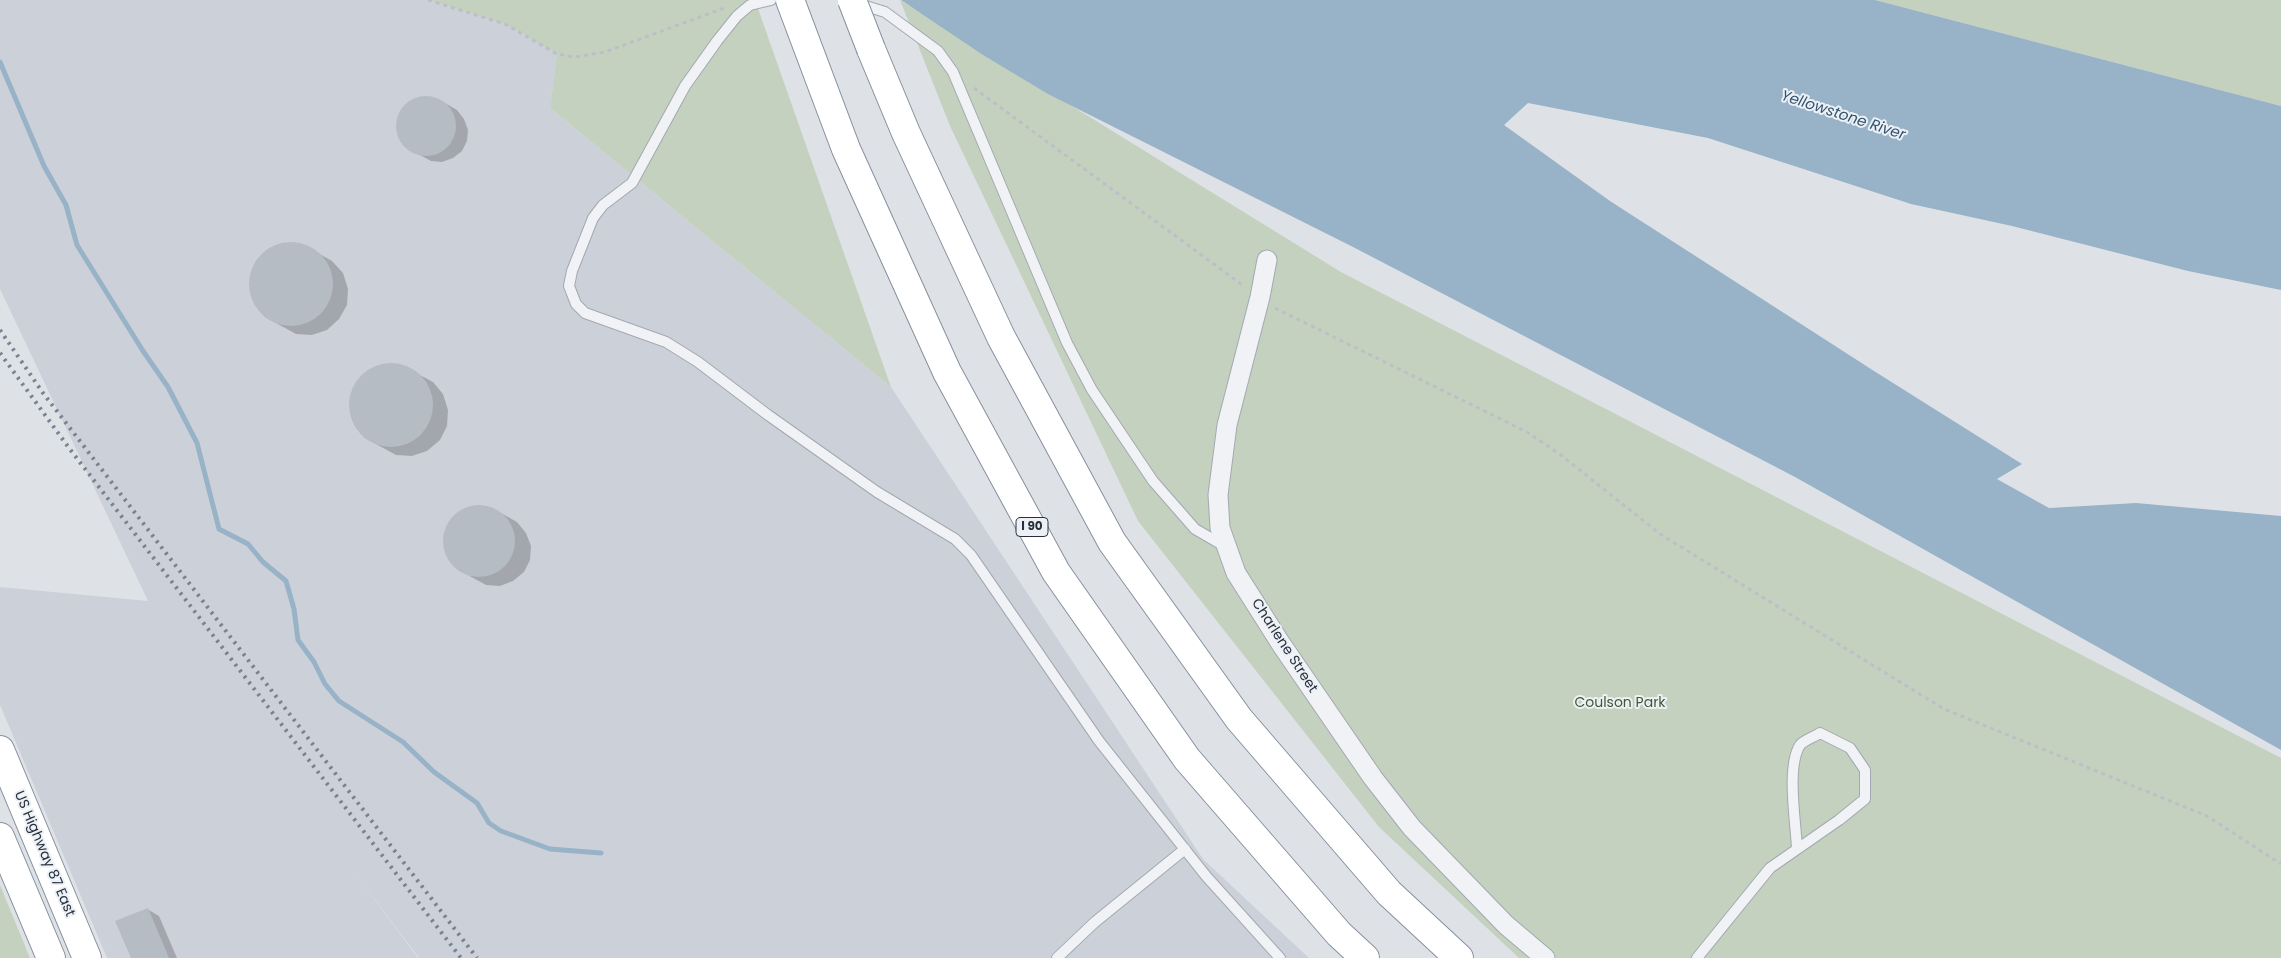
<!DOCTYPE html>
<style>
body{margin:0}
canvas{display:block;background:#dee2e7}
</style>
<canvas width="2281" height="958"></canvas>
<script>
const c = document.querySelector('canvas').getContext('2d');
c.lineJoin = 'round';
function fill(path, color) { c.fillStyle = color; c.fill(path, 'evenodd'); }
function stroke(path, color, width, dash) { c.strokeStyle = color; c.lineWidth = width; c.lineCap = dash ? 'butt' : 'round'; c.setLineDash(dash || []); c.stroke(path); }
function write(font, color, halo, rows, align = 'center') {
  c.font = font + ' Poppins,sans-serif'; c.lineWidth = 4; c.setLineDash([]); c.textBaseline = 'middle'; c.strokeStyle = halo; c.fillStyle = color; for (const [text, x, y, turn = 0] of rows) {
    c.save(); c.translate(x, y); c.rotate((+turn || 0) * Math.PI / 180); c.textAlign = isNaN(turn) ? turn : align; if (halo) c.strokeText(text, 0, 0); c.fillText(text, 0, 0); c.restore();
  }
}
fill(new Path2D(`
 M0 0H428L505 24 557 54 550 108 891 387 1203 859 1309 958H419L351 868 418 958H107L0 705V587L148 601 0 289Z`), '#ccd1d9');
fill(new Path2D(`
 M428 0H755L891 387 550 108 557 54 505 24Z
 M900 0 1341 272 2281 758V958H1519L1379 827 1138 521 950 126Z
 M1875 0H2281V106Z
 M0 885 30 958H0Z`), '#c5d1bf');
fill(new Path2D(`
 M901 0H1875L2281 106V290L2188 271 2012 226 1911 204 1708 138 1528 103 1504 125 1610 201 1874 371 2022 464 1997 479 2049 508 2136 503 2281 516V750L1795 477 1355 248 1048 94 983 55Z`), '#98b3c7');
fill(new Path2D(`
 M423 97 434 98 445 103 457 110 464 119 468 130 467 141 462 151 453 158 442 162 431 161 409 149 401 140 398 129V118L404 108 412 101Z
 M285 243 301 245 316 252 332 261 343 273 348 289 347 305 339 319 327 330 312 335 296 334 265 317 255 305 250 289 251 273 258 259 270 248Z
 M386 364 402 365 416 373 433 382 443 394 448 410 447 426 440 440 427 451 412 456 396 455 365 438 355 426 350 411 351 394 358 380 371 369Z
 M475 506 489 507 501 513 517 522 526 533 531 546 530 560 524 572 513 581 500 586 486 585 457 569 448 559 444 545 445 531 451 519 462 510Z
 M147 909 159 916 177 958H133Z`), '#0003');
stroke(new Path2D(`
 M0 62 44 166 66 205 77 245 143 351 168 387 197 443 219 529 248 544 263 562 286 581 294 609 298 640 314 662 325 684 339 701 403 742 434 772 477 803 489 823 501 831 550 849 601 853`), '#98b3c7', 5);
fill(new Path2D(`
 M396 126a30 30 0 1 1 60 0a30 30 0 1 1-60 0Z
 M249 284a42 42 0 1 1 84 0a42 42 0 1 1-84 0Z
 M349 405a42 42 0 1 1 84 0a42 42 0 1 1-84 0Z
 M443 541a36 36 0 1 1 72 0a36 36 0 1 1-72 0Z
 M148 908 169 958H131L115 921Z`), '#b5bcc4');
const service = new Path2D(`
 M771 0 750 5 737 16 717 41 685 86 632 183 603 205 593 218 572 271 569 286 576 304 585 313 666 342 698 362 768 415 877 492 955 539 971 555 1099 741 1206 876 1280 958
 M856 3 885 12 938 51 953 72 1067 343 1092 390 1153 481 1195 529 1226 547
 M1057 958 1095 922 1185 849
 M1697 958 1770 868 1839 820 1865 799V770L1850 748 1820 733C1814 737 1804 740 1800 745 1786 767 1796 823 1797 849`);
const minor = new Path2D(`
 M1267 260 1260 297 1227 425 1218 495 1220 528 1236 573 1281 644 1373 778 1412 828 1506 925 1545 958`);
const trunk = new Path2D(`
 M0 750 87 958
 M0 837 51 958`);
const motorway = new Path2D(`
 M790 0 846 149 947 372 1056 572 1187 759 1339 934 1365 958
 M871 49 906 133 1001 337 1112 542 1239 719 1389 893 1459 958`);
stroke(service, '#a3a9b1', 12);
stroke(minor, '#a3a9b1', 21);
stroke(trunk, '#85919e', 30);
stroke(motorway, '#85919e', 30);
stroke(new Path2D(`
 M428 0 505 24 557 54 575 57 605 52 727 7
 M974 88 1245 287
 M1275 308 1527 432 1561 455 1660 534 1944 709 2207 816 2281 864`), '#bcc0c6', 3, [4, 4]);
stroke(service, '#f0f2f6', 10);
stroke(minor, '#f0f2f6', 19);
stroke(trunk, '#fff', 28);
stroke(motorway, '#fff', 28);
stroke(new Path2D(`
 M0 330 43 393 477 958
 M0 353 69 448 461 958`), '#778391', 4, [2.5, 5]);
const motorwayBridge = new Path2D(`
 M852 0 871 49`);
stroke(motorwayBridge, '#85919e', 30, []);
stroke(motorwayBridge, '#fff', 28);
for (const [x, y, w] of [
 [1032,527,32]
]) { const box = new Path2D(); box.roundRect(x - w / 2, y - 9.5, w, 19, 4); c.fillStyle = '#edf1f5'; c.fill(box); stroke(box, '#27313e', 1); }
write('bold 12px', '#27313e', null, [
 ["I 90",1032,527]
]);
write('14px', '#27313e', '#edf1f5', [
 ["Charlene Street",1284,646,57],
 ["US Highway 87 East",44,854,67]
]);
write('14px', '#3e5934', '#edf1f5', [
 ["Coulson Park",1620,703]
]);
write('italic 15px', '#325371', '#edf1f5', [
 ["Yellowstone River",1843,116,18]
]);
</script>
